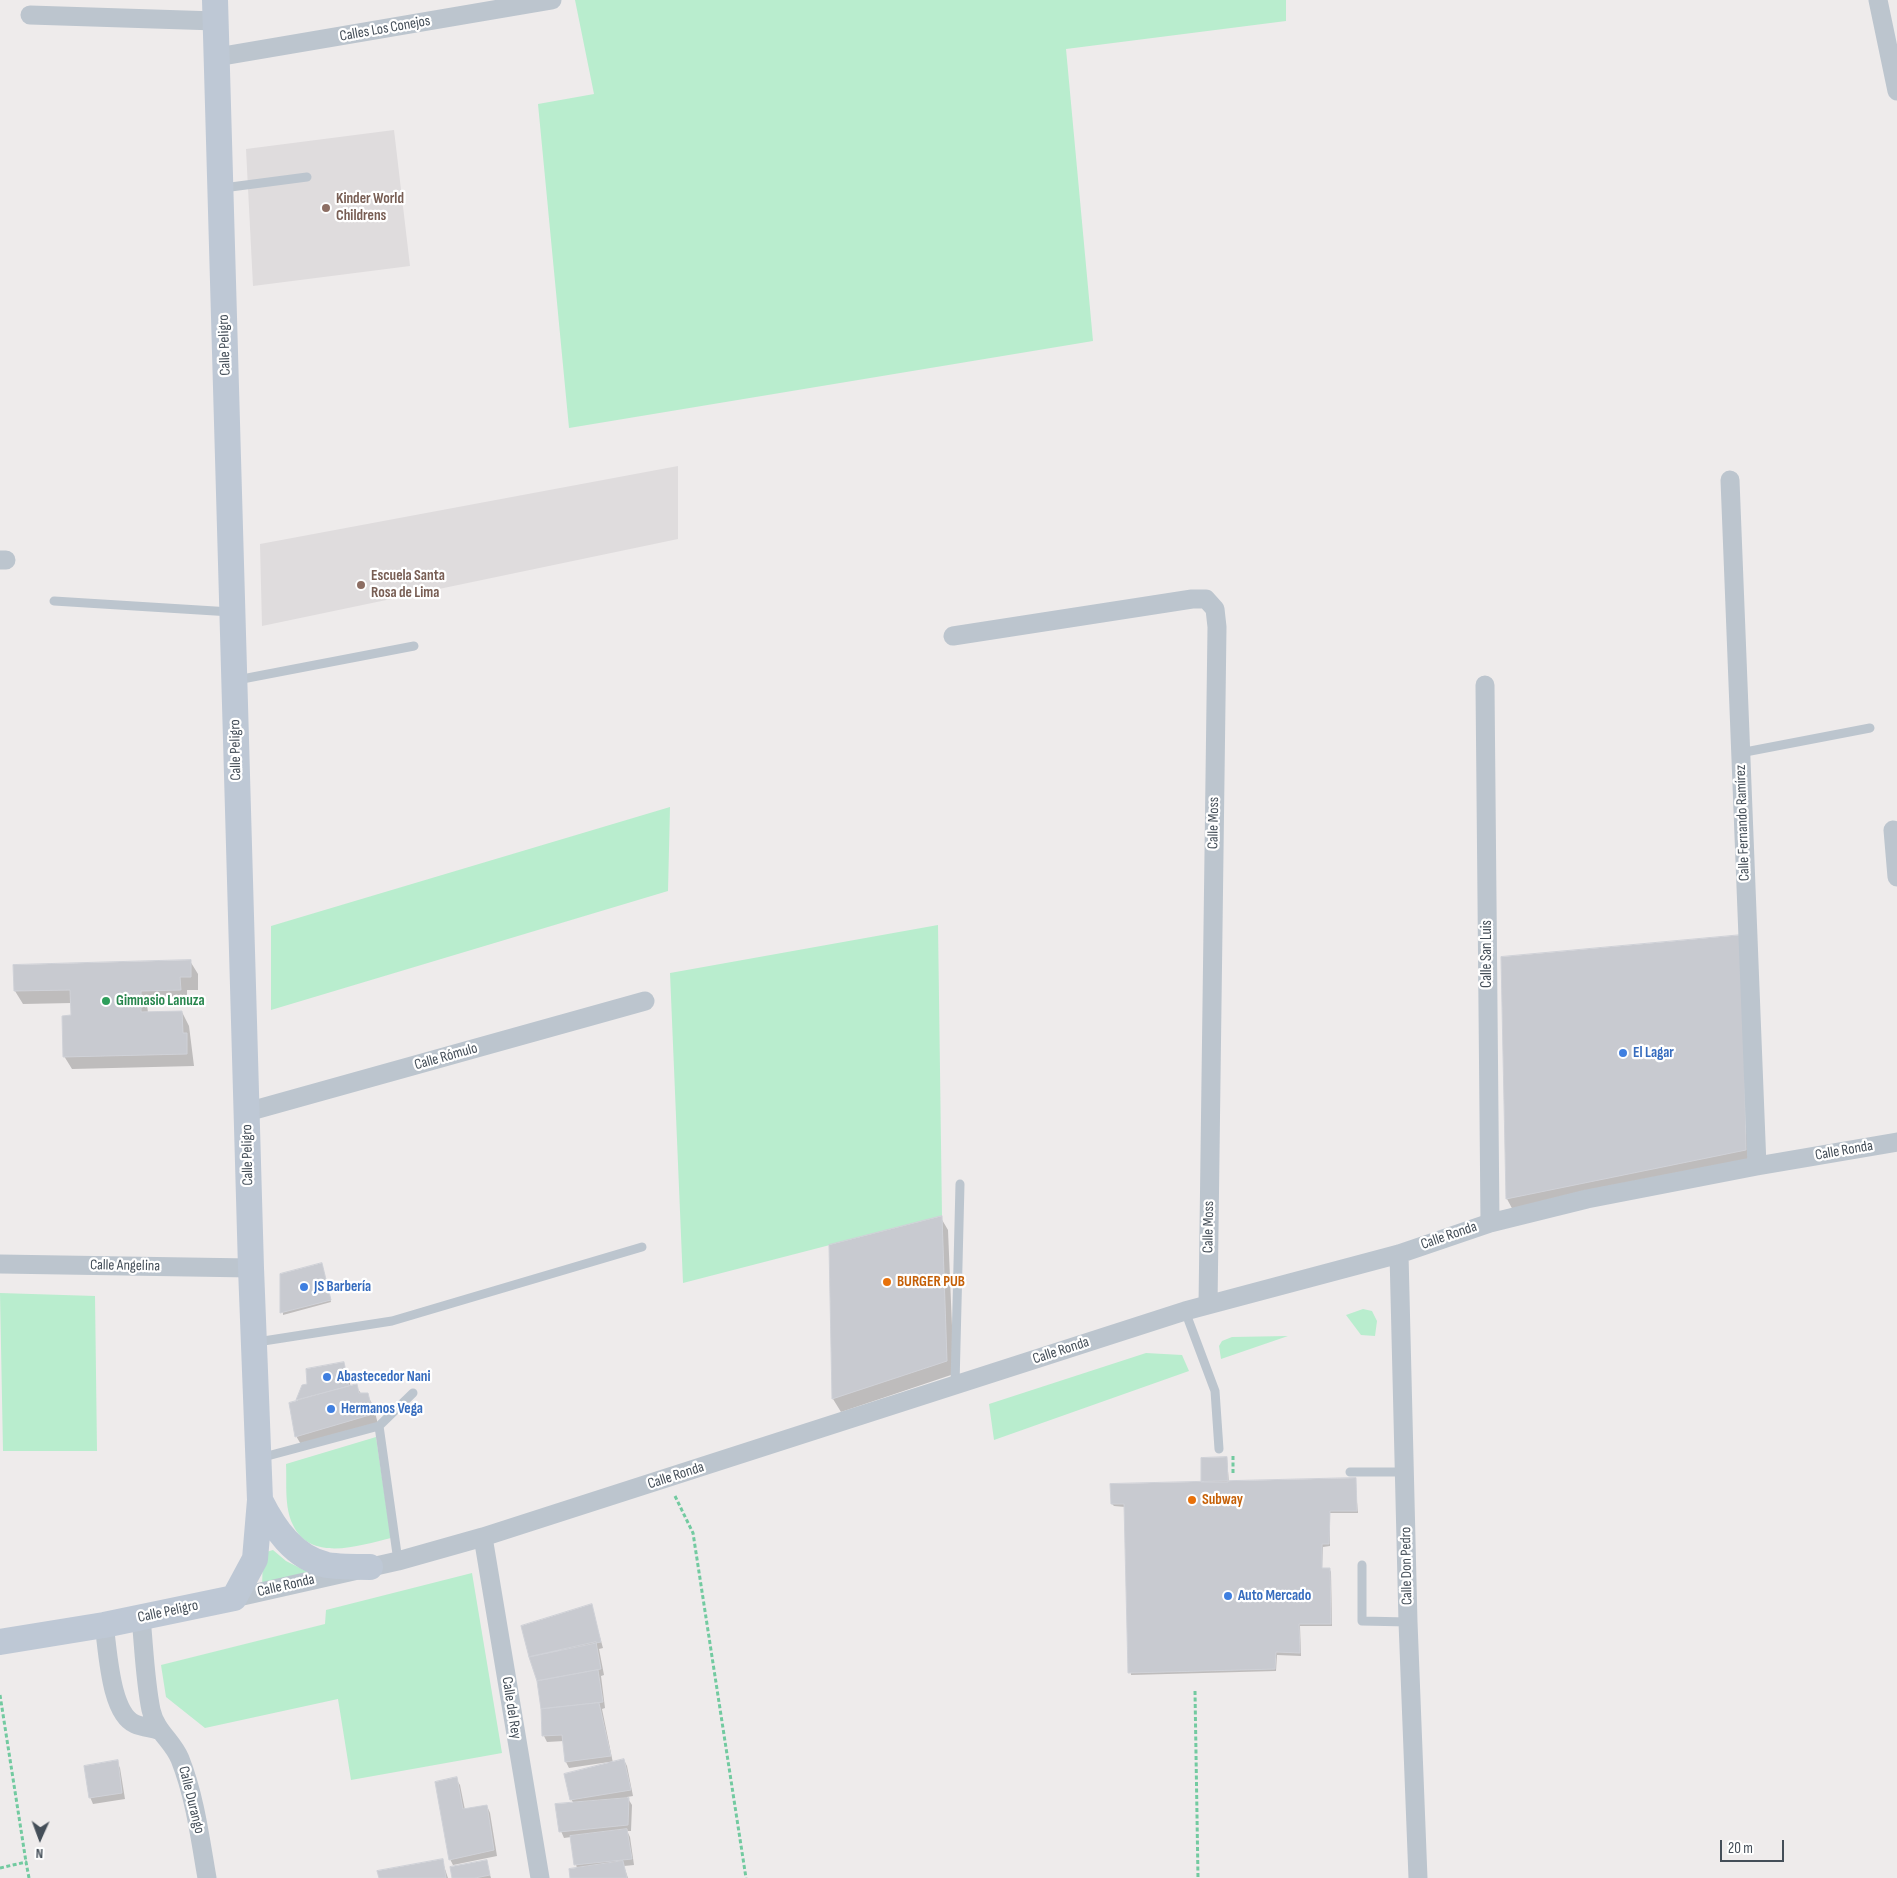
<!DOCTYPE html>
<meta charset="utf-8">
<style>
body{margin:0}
#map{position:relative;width:1897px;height:1878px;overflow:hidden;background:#eeebeb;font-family:"Sofia Sans Condensed",sans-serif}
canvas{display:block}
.north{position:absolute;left:15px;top:1813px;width:50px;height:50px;-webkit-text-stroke:4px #fff;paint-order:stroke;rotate:182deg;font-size:14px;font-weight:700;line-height:20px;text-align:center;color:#444e58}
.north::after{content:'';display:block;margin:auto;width:18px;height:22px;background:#444e58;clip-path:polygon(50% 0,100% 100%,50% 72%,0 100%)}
.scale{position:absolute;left:1720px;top:1840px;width:64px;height:22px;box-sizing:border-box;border:2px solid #444e58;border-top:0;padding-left:6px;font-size:15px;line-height:18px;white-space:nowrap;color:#444e58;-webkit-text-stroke:4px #fff;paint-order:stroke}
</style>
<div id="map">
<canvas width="1897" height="1878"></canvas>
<div class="north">N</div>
<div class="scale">20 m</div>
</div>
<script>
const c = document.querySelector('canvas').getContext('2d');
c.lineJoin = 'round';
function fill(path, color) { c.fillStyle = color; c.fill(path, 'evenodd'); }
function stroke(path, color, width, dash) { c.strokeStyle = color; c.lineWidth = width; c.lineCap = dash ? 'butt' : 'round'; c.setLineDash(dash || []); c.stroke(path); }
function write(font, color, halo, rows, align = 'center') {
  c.font = font + ' "Sofia Sans Condensed",sans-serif'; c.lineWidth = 4.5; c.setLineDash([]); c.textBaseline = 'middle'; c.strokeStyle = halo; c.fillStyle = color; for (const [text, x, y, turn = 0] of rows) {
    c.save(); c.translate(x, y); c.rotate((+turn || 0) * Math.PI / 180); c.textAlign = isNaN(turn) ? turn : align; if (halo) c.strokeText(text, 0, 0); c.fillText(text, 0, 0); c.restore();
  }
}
fill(new Path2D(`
 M394 130 410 266 253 286 246 149Z
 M678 466V539L262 626 260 544Z`), '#dfdcdd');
fill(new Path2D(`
 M575 0H1286V21L1066 49 1093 341 569 428 538 104 594 94Z
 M670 807 668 891 271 1010V926Z
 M938 925 942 1216 683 1283 670 973Z
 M0 1293 95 1296 97 1451H3Z
 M1363 1309 1372 1311 1377 1321 1375 1336 1361 1335 1346 1315Z
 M1288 1336 1221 1359 1219 1346 1222 1341 1232 1337Z
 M1146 1353 1182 1355 1189 1371 994 1440 989 1404Z
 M376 1437 391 1538C361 1545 311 1563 293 1525 284 1507 287 1483 286 1464Z
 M273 1550 286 1561 316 1576 262 1589 263 1553Z
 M472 1573 502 1753 351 1780 338 1699 205 1728 166 1697 161 1665 325 1624 326 1610Z`), '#b9edce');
fill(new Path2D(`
 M1741 937 1753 1163 1514 1212 1507 1199 1502 958Z
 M190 961 198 974V990H187V1003L147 1004 148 1013 182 1012 189 1026 194 1066 72 1069 64 1056 72 1017V1003L23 1004 15 991Z
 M941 1218 948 1230 954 1374 841 1412 833 1399 831 1246Z
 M322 1264 331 1302 283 1315 282 1275Z
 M344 1364 351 1387 356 1386 362 1395H367L373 1405 378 1424 302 1446 296 1436 298 1400 303 1386 308 1385Z
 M1227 1459 1229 1483 1355 1480 1358 1513H1330V1546L1323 1547 1322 1569 1330 1570 1331 1572 1332 1626H1300L1301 1656 1277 1655 1276 1671 1131 1675 1125 1507 1114 1506 1112 1504 1202 1483Z
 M591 1605 603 1648 599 1649 604 1675 601 1676 605 1708 602 1709 613 1763 624 1760 627 1766 633 1796 627 1797 632 1805 631 1831H627L630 1837 634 1865 624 1866 628 1878H572L577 1869 571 1837 564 1838 561 1831 574 1804 571 1799 609 1764V1762L569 1768 566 1762 564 1741 547 1742 544 1736 538 1681Z
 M117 1762 120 1768 125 1799 93 1804 90 1797Z
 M456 1779 460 1785 465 1810 487 1806 490 1813 497 1856 453 1865 450 1859Z
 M442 1860 448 1878H380Z
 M486 1862 491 1878H454Z`), '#0003');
const building = new Path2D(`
 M1742 935 1746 1150 1506 1199 1501 957Z
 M191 960V977H180L181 990 141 991V1012L182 1011 183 1033H187V1054L63 1057 62 1016 71 1015 70 990 14 991 13 965Z
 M942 1216 947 1361 832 1399 829 1245Z
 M322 1263 331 1300 280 1313V1274Z
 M344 1362 349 1386 296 1400 302 1385 307 1384 306 1369Z
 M357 1384 359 1393H368L373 1414 295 1437 289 1403Z
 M1227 1457 1228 1482H1201V1458Z
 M1356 1478 1357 1511H1330L1329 1544H1322V1568H1330L1331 1624H1299L1300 1653 1276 1652 1275 1669 1128 1673 1124 1504H1111L1110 1484Z
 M592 1604 601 1642 529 1657 521 1626Z
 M596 1642 601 1669 537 1681 529 1657Z
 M598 1670 603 1702 541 1709 537 1681Z
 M599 1703 611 1756 565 1762 562 1735 542 1736 541 1709Z
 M624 1759 631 1790 570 1800 564 1774Z
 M118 1760 122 1793 89 1798 84 1766Z
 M457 1777 463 1809 487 1805 494 1850 449 1860 435 1782Z
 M629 1798 628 1825 559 1832 555 1804Z
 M627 1829 632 1859 574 1865 570 1836Z
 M443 1859 446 1878H379L377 1871Z
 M487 1860 490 1875 475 1878H452L450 1867Z
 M623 1861 627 1878H570L569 1869Z`);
fill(building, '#c8cad0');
stroke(building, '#cfd1d7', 1);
stroke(new Path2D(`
 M1233 1456V1474
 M675 1496 693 1533 746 1878
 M1195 1691 1198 1878
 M0 1695 26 1862
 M0 1868 26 1862 29 1878`), '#72caa0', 3, [4, 2.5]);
stroke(new Path2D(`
 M223 188 307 177
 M54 601 231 612
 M237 680 414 646
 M1740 753 1870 728
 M1185 1311 1215 1391 1219 1449
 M257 1342 392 1321 642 1247
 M955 1385 960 1184
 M379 1426 413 1393
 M260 1458 379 1426 398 1561
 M1350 1472H1405
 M1362 1565V1621L1408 1622`), '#bcc5ce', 9);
stroke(new Path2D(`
 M1878 0 1897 91
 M30 15 216 21
 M217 57 552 0
 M1730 480 1757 1166
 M0 560H6
 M953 636 1192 599H1206L1215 609 1217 627 1208 1305
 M1485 685 1490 1223
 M1893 830 1897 877
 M247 1112 645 1001
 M1399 1254 1408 1622 1418 1878
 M0 1264 251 1268
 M483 1537 540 1878
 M234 1598 398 1561 483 1537 1185 1311 1399 1254 1490 1223 1587 1199 1757 1166 1897 1142
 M141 1618C144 1648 145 1680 151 1710 156 1732 172 1740 180 1759 195 1797 200 1838 207 1878
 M104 1625C108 1650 110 1713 135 1724 142 1727 151 1728 158 1730`), '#bcc5ce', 19);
stroke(new Path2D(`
 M260 1500C274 1528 294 1558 327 1565 341 1567 356 1567 370 1567
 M0 1642 104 1625 234 1598 255 1559 260 1500 251 1268 215 0`), '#bec8d5', 26);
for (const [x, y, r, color] of [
 [326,208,5,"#8d6e63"],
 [361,585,5,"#8d6e63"],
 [106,1001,5,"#2e9e5b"],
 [1623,1053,5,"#3f7fe0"],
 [887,1282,5,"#e8710a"],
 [304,1287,5,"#3f7fe0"],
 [327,1377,5,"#3f7fe0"],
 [331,1409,5,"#3f7fe0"],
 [1192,1500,5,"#e8710a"],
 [1228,1596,5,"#3f7fe0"]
]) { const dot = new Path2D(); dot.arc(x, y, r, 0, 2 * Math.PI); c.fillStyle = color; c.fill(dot); stroke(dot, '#fff', 2); }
write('15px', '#444e58', '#fff', [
 ["Calles Los Conejos",385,29,-10],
 ["Calle Peligro",225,345,-92],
 ["Calle Peligro",236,750,-91],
 ["Calle Moss",1214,823,-89],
 ["Calle Fernando Ramírez",1743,823,-92],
 ["Calle San Luis",1487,954,-90],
 ["Calle Rómulo",446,1057,-16],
 ["Calle Ronda",1844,1151,-10],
 ["Calle Peligro",248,1155,-91],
 ["Calle Moss",1209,1227,-89],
 ["Calle Ronda",1449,1236,-19],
 ["Calle Angelina",125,1266,1],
 ["Calle Ronda",1061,1351,-18],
 ["Calle Ronda",676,1476,-18],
 ["Calle Don Pedro",1407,1566,-91],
 ["Calle Ronda",286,1586,-13],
 ["Calle Peligro",168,1612,-12],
 ["Calle del Rey",511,1708,81],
 ["Calle Durango",191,1800,76]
]);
write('bold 15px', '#785e54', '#fff', [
 ["Kinder World",336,199],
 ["Childrens",336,216],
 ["Escuela Santa",371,576],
 ["Rosa de Lima",371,593]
], 'left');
write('bold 15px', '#27864d', '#fff', [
 ["Gimnasio Lanuza",116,1001]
], 'left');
write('bold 15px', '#366cbe', '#fff', [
 ["El Lagar",1633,1053],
 ["JS Barbería",314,1287],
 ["Abastecedor Nani",337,1377],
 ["Hermanos Vega",341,1409],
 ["Auto Mercado",1238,1596]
], 'left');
write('bold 15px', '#c56008', '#fff', [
 ["BURGER PUB",897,1282],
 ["Subway",1202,1500]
], 'left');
</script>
